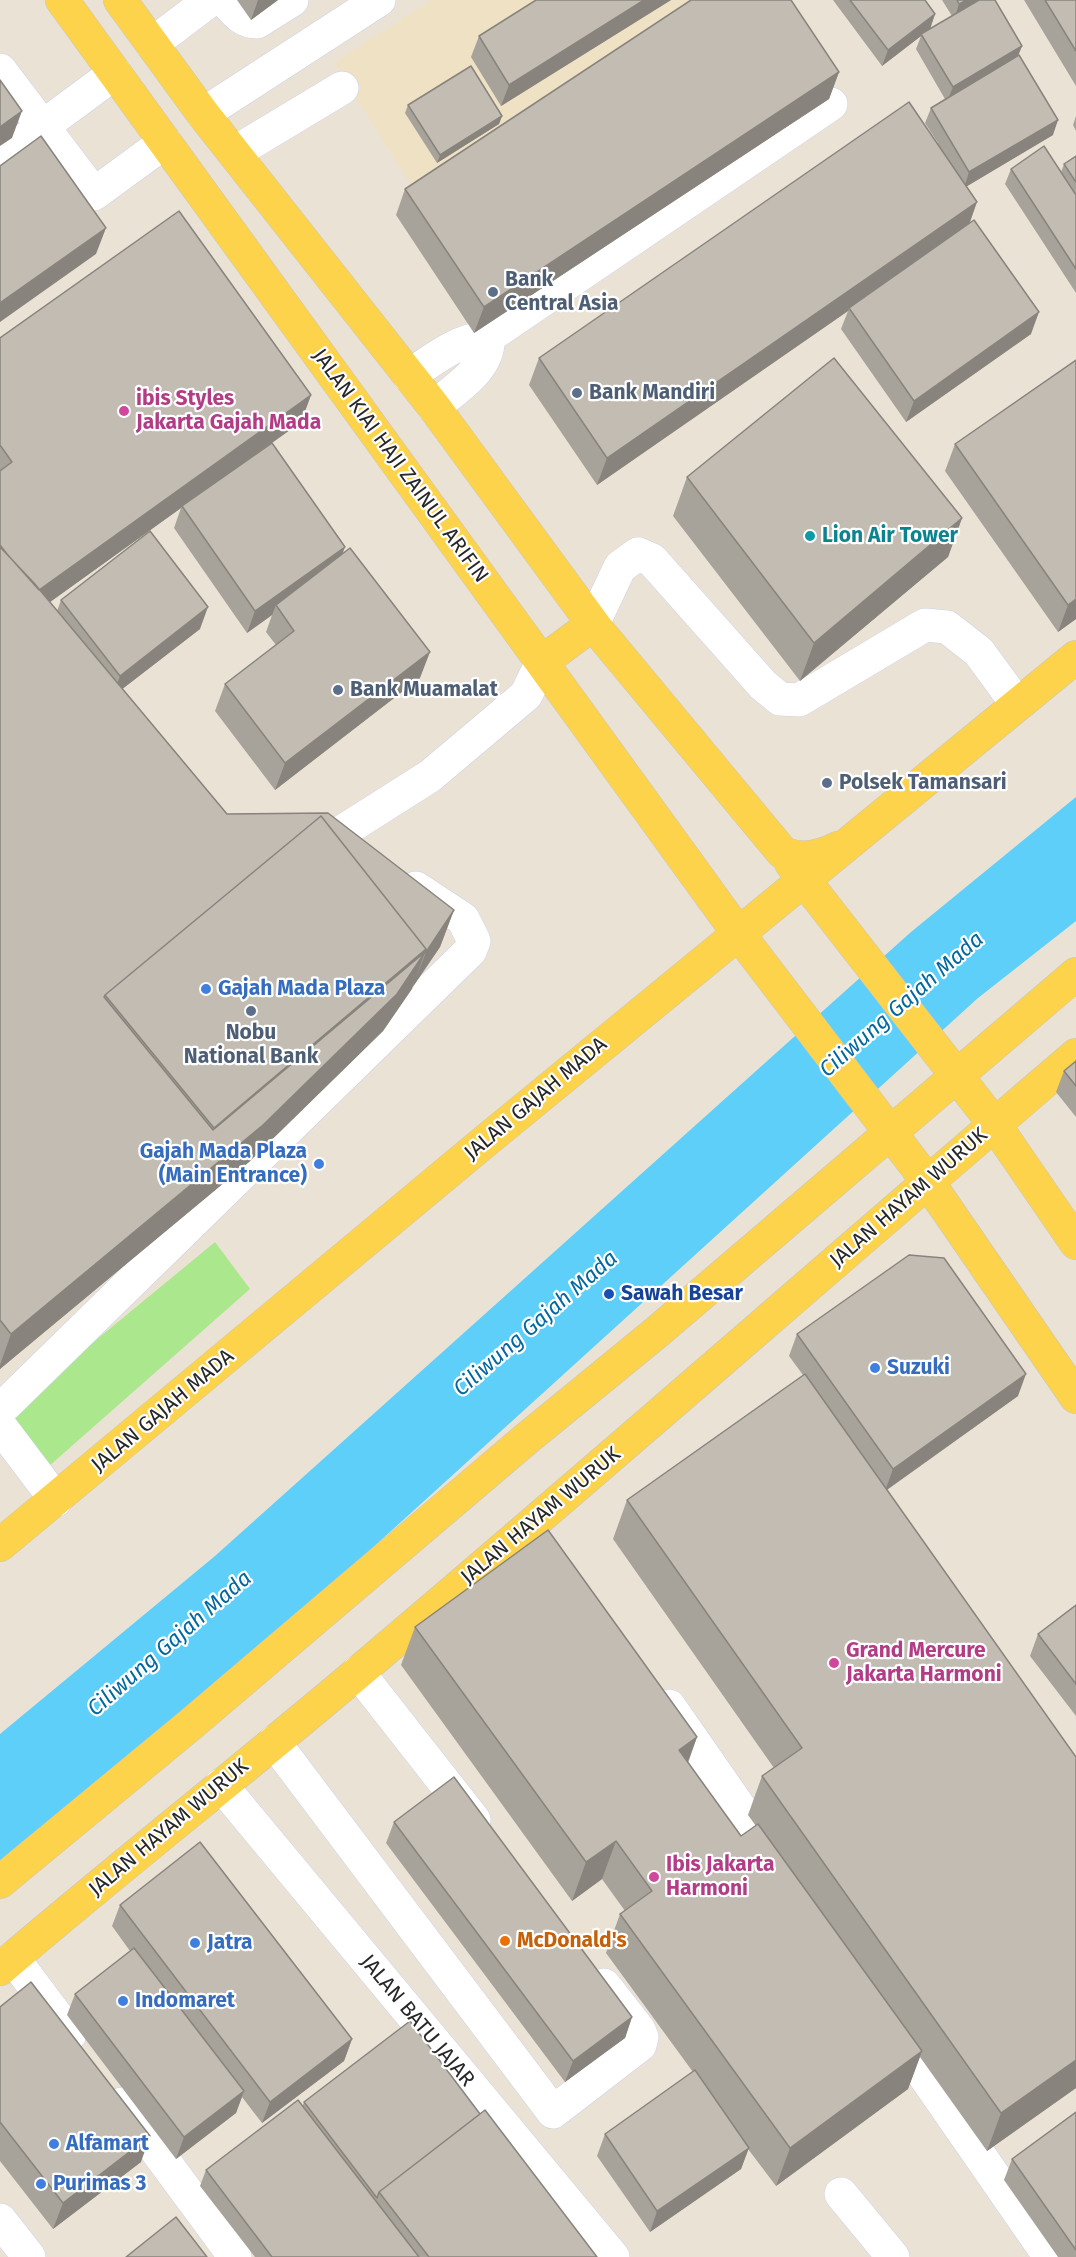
<!DOCTYPE html>
<style>
body{margin:0}
canvas{display:block;background:#ebe2d6}
</style>
<canvas width="1076" height="2257"></canvas>
<script>
const c = document.querySelector('canvas').getContext('2d');
c.lineJoin = 'round';
function fill(path, color) { c.fillStyle = color; c.fill(path, 'evenodd'); }
function stroke(path, color, width, dash) { c.strokeStyle = color; c.lineWidth = width; c.lineCap = dash ? 'butt' : 'round'; c.setLineDash(dash || []); c.stroke(path); }
function write(font, color, halo, rows, align = 'center') {
  c.font = font + ' "Fira Sans",sans-serif'; c.lineWidth = 4.5; c.setLineDash([]); c.textBaseline = 'middle'; c.strokeStyle = halo; c.fillStyle = color; for (const [text, x, y, turn = 0] of rows) {
    c.save(); c.translate(x, y); c.rotate((+turn || 0) * Math.PI / 180); c.textAlign = isNaN(turn) ? turn : align; if (halo) c.strokeText(text, 0, 0); c.fillText(text, 0, 0); c.restore();
  }
}
fill(new Path2D(`
 M431 0H705L418 196 334 63Z`), '#efe1c3');
fill(new Path2D(`
 M215 1242 250 1289 48 1467 5 1415Z`), '#abe88d');
fill(new Path2D(`
 M1076 797V921L978 998 282 1630 0 1864V1734L215 1556 911 932Z`), '#5ecff8');
const minor = new Path2D(`
 M224 0C234 10 241 22 257 22L292 0
 M152 44 210 0
 M0 70 94 194 165 142
 M203 114 379 0
 M234 153 342 88
 M0 158 115 73
 M409 376C434 359 457 340 488 337L831 104
 M434 407C455 389 491 368 488 337
 M593 624 620 567 638 554 652 560 763 685 780 699 799 700 925 625 947 627 979 652 1017 704
 M305 836 337 835 430 776 526 695 542 662
 M0 1410 470 951 474 941 463 919 416 888
 M0 1426 56 1500
 M358 1672 474 1820
 M669 1706 778 1863
 M274 1742 553 2112 640 2045 642 2037 639 2030 604 1985
 M221 1785 613 2257
 M13 1958 70 2034
 M892 2029 1050 2257
 M122 2104 235 2257
 M841 2194 893 2257
 M0 2220 29 2257`);
const major = new Path2D(`
 M62 0 738 933 928 1182 1076 1397
 M120 0 203 114 434 407 596 628 782 852C800 862 820 857 838 848
 M542 662 593 624
 M791 863 995 1125 1076 1243
 M0 1545 483 1143 1076 657
 M0 1882 190 1725 525 1440 657 1332 1076 974
 M0 1969C119 1867 242 1771 361 1670 601 1467 837 1259 1076 1055`);
stroke(minor, '#ccd0e2', 34);
stroke(major, '#c7c7c7', 34);
stroke(minor, '#fff', 33);
stroke(major, '#fcd34b', 33);
fill(new Path2D(`
 M237 0H278L251 20Z
 M536 0H671L501 106 471 57 479 36Z
 M833 0H925L935 14 930 29 952 16 942 0H995L1022 46 1018 55 1053 135 967 186 970 222 1031 334 906 422 841 329 848 311 597 485 529 385 539 358 938 143 925 123 931 108 945 99 916 49 921 36 882 66Z
 M1024 0H1076V86Z
 M839 72 829 99 474 333 396 215 405 189Z
 M408 105 502 116 499 124 437 163 405 113Z
 M1076 116V131L1073 125Z
 M1076 156V293L1005 184 1011 169 1061 172 1064 164Z
 M0 338 311 395 301 422 272 443 420 678 275 790 215 711 225 684 276 645 266 632 272 615 247 633 174 528 181 508 50 602 57 611 61 600 200 629 122 689 227 814 454 910 440 947 383 1031 249 1162 0 1369Z
 M1076 360V619L1058 632 945 471 955 444Z
 M687 477 962 518 948 557 800 681 673 516Z
 M1076 1061V1117L1056 1092 1064 1071Z
 M797 1334 1018 1396 887 1490 1076 2088 987 2151 920 2057 908 2089 776 2186 748 2149 741 2169 650 2232 597 2156 605 2134 693 2072 606 1953 620 1914 625 1911 602 1879 572 1901 401 1665 415 1627 697 1737 688 1763 741 1836 756 1826 748 1815 762 1776 774 1768 613 1539 627 1500 803 1375 789 1356Z
 M1076 1605V1716L1030 1656 1038 1634Z
 M394 1822 632 2017 625 2038 565 2082 386 1843Z
 M120 1905 352 2039 344 2061 262 2123 242 2097 236 2113 176 2159 67 2015 75 1994 130 1951 112 1926Z
 M0 2007 141 2162 53 2229 0 2161Z
 M304 2102 480 2114 597 2257H255L200 2186 206 2170 303 2105Z
 M1076 2112V2257H1058L1004 2180 1012 2159Z`), '#a7a29a');
fill(new Path2D(`
 M258 0H278L251 20Z
 M644 0H671L501 106 509 85Z
 M967 0H987L954 20 959 4Z
 M935 14 930 29 921 34V36L882 66 888 50Z
 M1022 46 1016 61 947 102 953 87Z
 M839 72 829 99 474 333 484 307Z
 M22 111 12 138 0 146V127Z
 M502 116 499 124 437 163 440 155Z
 M1058 120 1053 135 964 188 969 172Z
 M977 202 968 228 849 308 848 311 597 485 607 458Z
 M106 228 96 254 0 322V303Z
 M1039 312 1031 334 906 422 914 401Z
 M311 395 301 422 182 507V506L181 508 25 620 35 593Z
 M962 518 948 557 800 681 814 643Z
 M345 547 337 569 276 605 272 615 247 633 255 611Z
 M1076 599V619L1058 632 1068 605Z
 M208 607 200 629 112 697 120 676Z
 M430 652 420 678 275 790 285 763Z
 M454 910 440 947 412 988 426 952Z
 M426 949 412 989 383 1031 249 1162 0 1369V1365L11 1334 200 1167 214 1128Z
 M1026 1374 1018 1396 885 1491 893 1469Z
 M697 1737 683 1775 679 1750Z
 M616 1841 602 1879 572 1901 586 1862Z
 M632 2017 625 2038 565 2082 573 2061Z
 M352 2039 344 2061 262 2123 270 2102Z
 M922 2051 908 2089 776 2186 790 2148Z
 M1076 2060V2088L987 2151 1001 2113Z
 M244 2091 236 2113 176 2159 184 2137Z
 M150 2136 141 2162 53 2229 63 2203Z
 M749 2148 741 2169 650 2232 657 2211Z`), '#88847d');
const building = new Path2D(`
 M536 0H644L509 85 479 36Z
 M691 0H791L839 72 484 307 405 189Z
 M850 0H925L935 14 888 50Z
 M957 0H967L959 4Z
 M979 0H995L1022 46 953 87 921 34Z
 M1045 0H1076V51Z
 M1019 55 1058 120 969 172 931 108Z
 M471 66 502 116 440 155 408 105Z
 M0 80 22 111 0 127Z
 M909 102 977 202 607 458 539 358Z
 M41 136 106 228 0 303V166Z
 M1044 146 1076 195V269L1011 169Z
 M1076 156V182L1064 164Z
 M179 211 311 395 39 590 7 554 0 545V471L12 462 0 445V338Z
 M974 220 1039 312 914 401 849 308Z
 M834 358 962 518 814 643 687 477Z
 M1076 360V599L1068 605 955 444Z
 M272 443 345 547 255 611 182 506Z
 M150 531 208 607 120 676 61 600Z
 M0 547 34 583 227 814 328 813 454 910 426 952V949L321 816 105 995 104 997 213 1130 425 952 397 994 263 1125 11 1334 0 1320Z
 M350 548 430 652 285 763 225 684 294 631 276 605Z
 M321 816 426 949 214 1128 105 995Z
 M1076 1061V1086L1064 1071Z
 M909 1255 944 1258 1026 1374 893 1469 797 1334Z
 M805 1374 1076 1757V2060L1001 2113 762 1776 802 1748 627 1500Z
 M548 1530 697 1737 679 1750 741 1836 758 1824 922 2051 790 2148 620 1914 652 1891 616 1841 586 1862 415 1627Z
 M1076 1605V1684L1038 1634Z
 M454 1777 632 2017 573 2061 394 1822Z
 M200 1842 352 2039 270 2102 120 1905Z
 M134 1948 244 2091 184 2137 75 1994Z
 M31 1982 150 2136 63 2203 0 2122V2007Z
 M410 2021 480 2114 379 2192 377 2198 304 2102Z
 M695 2070 749 2148 657 2211 605 2134Z
 M298 2100 419 2257H272L206 2170Z
 M485 2110 597 2257H429L379 2192Z
 M1076 2112V2250L1012 2159Z
 M176 2217 207 2257H126Z`);
fill(building, '#c2bcb3');
stroke(building, '#88847d', 1.5);
for (const [x, y, r, color] of [
 [493,292,6,"#5c6f8a"],
 [577,393,6,"#5c6f8a"],
 [124,411,6,"#d1479c"],
 [810,536,6,"#0f9aa8"],
 [338,690,6,"#5c6f8a"],
 [827,783,6,"#5c6f8a"],
 [206,989,6,"#3f7fe0"],
 [251,1011,6,"#5c6f8a"],
 [319,1164,6,"#3f7fe0"],
 [609,1294,6,"#1a4fb4"],
 [875,1368,6,"#3f7fe0"],
 [834,1663,6,"#d1479c"],
 [654,1877,6,"#d1479c"],
 [505,1941,6,"#e8710a"],
 [195,1943,6,"#3f7fe0"],
 [123,2001,6,"#3f7fe0"],
 [54,2144,6,"#3f7fe0"],
 [41,2184,6,"#3f7fe0"]
]) { const dot = new Path2D(); dot.arc(x, y, r, 0, 2 * Math.PI); c.fillStyle = color; c.fill(dot); stroke(dot, '#fff', 2); }
write('bold 21px', '#4e5e75', '#fff', [
 ["Bank",505,280],
 ["Central Asia",505,304],
 ["Bank Mandiri",589,393],
 ["Bank Muamalat",350,690],
 ["Polsek Tamansari",839,783],
 ["Nobu",251,1033,"center"],
 ["National Bank",251,1057,"center"]
], 'left');
write('bold 21px', '#b23c85', '#fff', [
 ["ibis Styles",136,399],
 ["Jakarta Gajah Mada",136,423],
 ["Grand Mercure",846,1651],
 ["Jakarta Harmoni",846,1675],
 ["Ibis Jakarta",666,1865],
 ["Harmoni",666,1889]
], 'left');
write('21px', '#272727', '#fff', [
 ["JALAN KIAI HAJI ZAINUL ARIFIN",400,466,54],
 ["JALAN GAJAH MADA",536,1099,-40],
 ["JALAN HAYAM WURUK",909,1198,-41],
 ["JALAN GAJAH MADA",163,1411,-40],
 ["JALAN HAYAM WURUK",541,1516,-40],
 ["JALAN HAYAM WURUK",169,1828,-40],
 ["JALAN BATU JAJAR",417,2021,50]
]);
write('bold 21px', '#0d838f', '#fff', [
 ["Lion Air Tower",822,536]
], 'left');
write('bold 21px', '#366cbe', '#fff', [
 ["Gajah Mada Plaza",218,989],
 ["Gajah Mada Plaza",307,1152,"right"],
 ["(Main Entrance)",307,1176,"right"],
 ["Suzuki",887,1368],
 ["Jatra",207,1943],
 ["Indomaret",135,2001],
 ["Alfamart",66,2144],
 ["Purimas 3",53,2184]
], 'left');
write('bold 21px', '#164399', '#fff', [
 ["Sawah Besar",621,1294]
], 'left');
write('bold 21px', '#c56008', '#fff', [
 ["McDonald's",517,1941]
], 'left');
write('italic 22px', '#02689f', '#fff', [
 ["Ciliwung Gajah Mada",902,1005,-41],
 ["Ciliwung Gajah Mada",536,1324,-41],
 ["Ciliwung Gajah Mada",170,1644,-41]
]);
</script>
